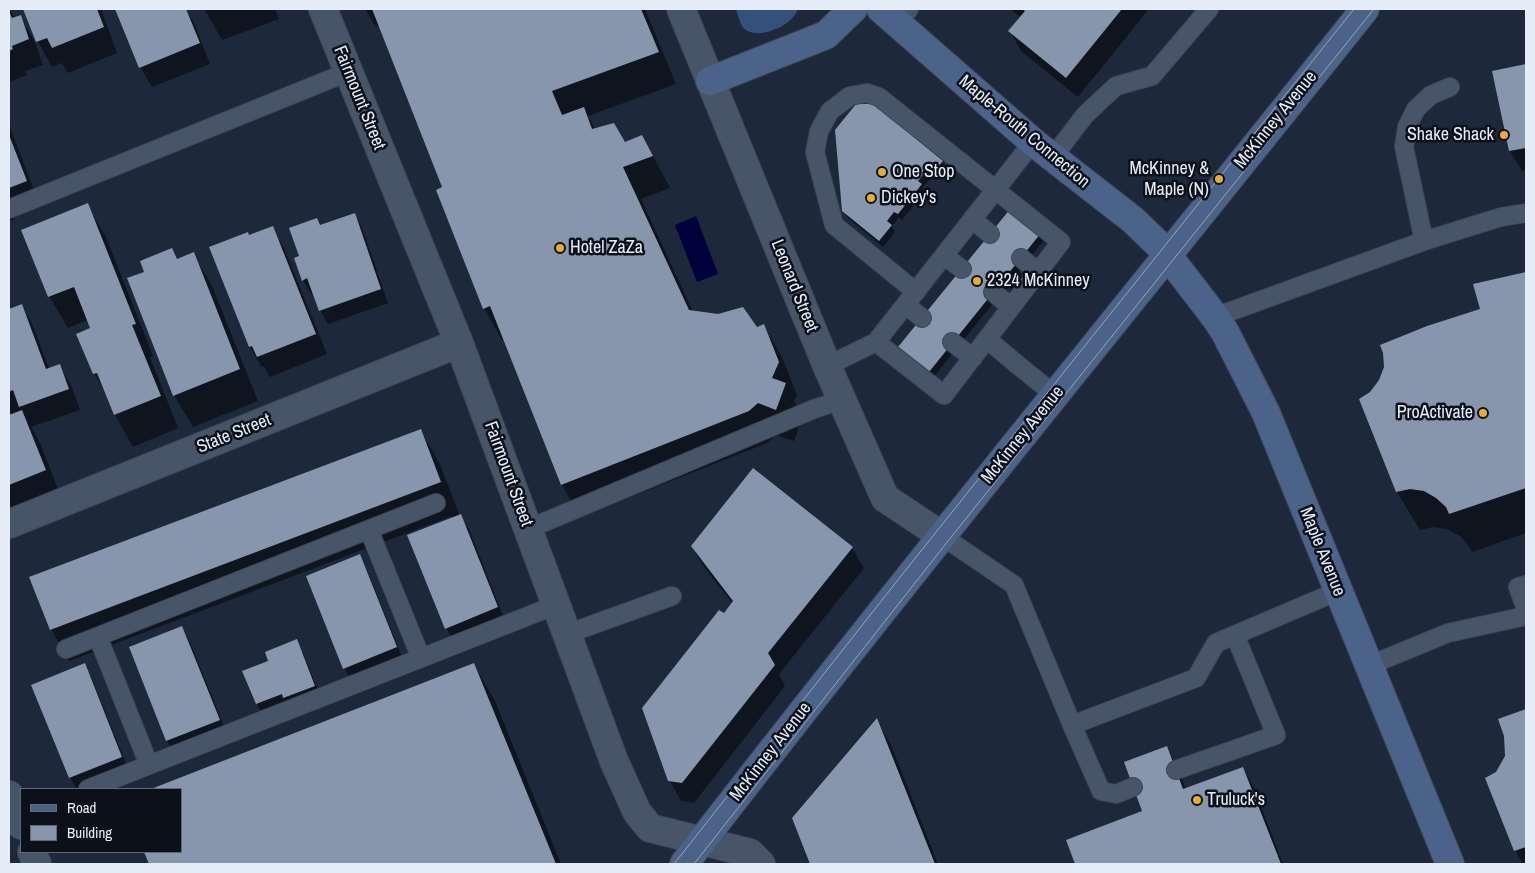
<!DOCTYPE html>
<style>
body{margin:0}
#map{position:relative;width:1535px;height:873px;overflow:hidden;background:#1d283a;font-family:"Archivo Narrow",sans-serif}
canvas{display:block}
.frame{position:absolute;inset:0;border:10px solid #e5edf9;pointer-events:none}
.legend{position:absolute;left:20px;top:788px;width:162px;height:65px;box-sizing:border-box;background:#0c1119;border:1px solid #636973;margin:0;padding:6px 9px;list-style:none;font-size:15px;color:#e5edf9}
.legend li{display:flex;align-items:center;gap:10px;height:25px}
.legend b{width:25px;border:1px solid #636973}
</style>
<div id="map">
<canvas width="1535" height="873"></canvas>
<div class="frame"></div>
<ul class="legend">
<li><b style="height:6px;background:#4b6389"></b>Road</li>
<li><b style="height:14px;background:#8896ad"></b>Building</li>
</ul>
</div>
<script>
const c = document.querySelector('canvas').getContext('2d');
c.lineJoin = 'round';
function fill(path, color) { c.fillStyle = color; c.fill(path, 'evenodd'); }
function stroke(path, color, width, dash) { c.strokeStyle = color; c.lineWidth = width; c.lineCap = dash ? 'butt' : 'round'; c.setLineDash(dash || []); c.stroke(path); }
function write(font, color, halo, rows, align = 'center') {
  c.font = font + ' "Archivo Narrow",sans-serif'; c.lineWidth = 5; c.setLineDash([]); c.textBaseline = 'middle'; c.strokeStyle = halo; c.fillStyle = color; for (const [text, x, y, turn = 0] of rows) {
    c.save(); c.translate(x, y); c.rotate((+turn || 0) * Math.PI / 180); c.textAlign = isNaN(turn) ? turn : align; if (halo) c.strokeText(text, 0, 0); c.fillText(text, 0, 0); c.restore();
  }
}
fill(new Path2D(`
 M736 9H798C793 25 761 40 746 30 740 27 738 14 736 9Z`), '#36507c');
fill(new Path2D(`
 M696 216 718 274 697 282 675 225Z`), '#00003b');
fill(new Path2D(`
 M9 9 15 18 20 16 35 42 43 65 25 71 27 75 9 82Z
 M24 9H101L117 53 68 73 62 63 52 67 38 42Z
 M117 9H185L194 23 210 64 152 87 140 67Z
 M204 9H275L279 19 222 40Z
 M365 9H645L676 84 588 116 595 129 625 143 642 137 660 169 670 188 641 199 693 312 757 329 764 326 782 357 797 395 794 401 803 416 794 441 776 435 767 443 580 517 562 485 505 339 502 340 484 308 444 188 380 25 376 27Z
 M1010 9H1149L1078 97 1021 51 1010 31 1021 17Z
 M1526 65V170L1522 171 1510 151 1494 72Z
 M9 125 40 206 17 215 9 201Z
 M942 161 946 168 936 180 932 176 923 187 925 192 902 220 899 217 892 227 895 232 883 247 848 218 844 211Z
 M9 204 15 219 9 221Z
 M87 205 106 237 153 356 150 357 178 428 133 447 115 415 108 397 94 373 92 329 88 320 68 328 49 296Z
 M354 214 362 228 388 303 328 324 320 310 314 293 311 294 303 280 300 257 320 226Z
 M272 228 284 248 327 354 270 377 264 366 262 367 250 347 210 248 249 237Z
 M1040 234 1044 240 933 378 904 354 900 347Z
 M172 250 178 260 193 254 212 286 258 401 193 427 174 395Z
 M1526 273V533L1472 552 1467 544 1460 536 1447 529 1433 527 1420 530 1397 492 1360 399 1481 310 1475 285Z
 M22 306 33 326 49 369 59 365 71 385 80 410 31 427 40 443 63 502 9 524V416L12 415 9 409V311Z
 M420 430 439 462 460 516 469 529 505 621 454 642 446 628 452 516 69 661 51 629Z
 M692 547 852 548 864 568 779 674 785 686 694 803 681 801 670 781 724 615 733 604 704 567Z
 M359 556 367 570 404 662 352 682 344 668Z
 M182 628 190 642 227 734 175 754 167 741 131 648Z
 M296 641 304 655 322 700 265 718 257 704 244 672 270 662Z
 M84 665 92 679 129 771 83 789H77L70 777Z
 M474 665 495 701 561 864H150L145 852H181V789H154Z
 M1526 710V864H1523L1515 850 1497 773 1506 756 1505 735 1499 720Z
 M877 721 891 745 938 864H811L793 818Z
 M1166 747 1178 768 1186 790 1243 768 1254 788 1283 864H1077L1068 840 1144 812Z`), '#0007');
fill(new Path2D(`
 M23 9H97L104 27 52 48 47 38 36 42Z
 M115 9H186L200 43 139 68Z
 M372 9H641L659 52 552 91 562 115 584 107 592 129 614 123 625 142 642 135 653 156 623 167 689 310 718 314 743 307 757 327 764 324 779 362 772 378 786 383 776 410 758 403 749 411 561 485 490 306 483 309 436 190 442 187Z
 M1022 9H1122L1066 78 1008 31 1025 11Z
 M9 11 12 18 21 15 29 39 12 46 13 49 9 51Z
 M1526 64V148L1509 151 1492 71Z
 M856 104H874L943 161 932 174 927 170 918 181 922 184 898 214 894 212 887 221 892 225 879 241 842 211 835 130Z
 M9 135 27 181 9 188Z
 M88 203 136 324 132 325 161 396 114 415 97 373 93 374 76 334 90 328 74 287 48 297 21 230Z
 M1011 208 1041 233 929 372 898 347Z
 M355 213 381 289 319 311 307 278 302 281 294 258 299 256 289 228 317 218 320 225Z
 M273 226 316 334 257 357 252 346 249 347 209 247 248 232 249 235Z
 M172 248 177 259 194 252 240 369 173 396 127 278 144 272 140 261Z
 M1526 272V488L1449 514 1446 507 1436 498 1424 491 1410 489 1396 492 1359 399 1370 392 1379 380 1384 367 1383 353 1380 345 1427 326 1480 309 1473 284Z
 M22 304 46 369 60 364 69 389 19 407 13 390 9 392V309Z
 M22 410 46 470 9 485V415Z
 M421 429 441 482 50 630 29 577Z
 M753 468 853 547 768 653 775 665 682 783 668 781 642 708 719 610 724 613 733 601 691 546Z
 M461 514 498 607 445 629 407 535Z
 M360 554 397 647 343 669 306 576Z
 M182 626 220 720 166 741 129 647Z
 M297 639 315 686 283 698 282 694 256 704 242 671 268 661 265 652Z
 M85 663 122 757 69 778 31 685Z
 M474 663 556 864H149L144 852H181V789H151Z
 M1526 709V847L1514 851 1485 778 1496 772 1505 756 1504 736 1498 719Z
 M877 718 935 864H810L792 818Z
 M1167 746 1183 789 1243 767 1281 864H1075L1066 840 1142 811 1124 762Z`), '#8896ad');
const lane = new Path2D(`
 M897 24 909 9
 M1053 157 1085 115 1116 86 1152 76 1209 9
 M9 209 348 72
 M973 220 990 234
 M1424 241 1404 147 1407 127 1416 109 1431 95 1450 87
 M944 256 962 269
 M1021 258 1038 272
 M993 292 1011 307
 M906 305 922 318
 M1215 317 1424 241 1501 217 1526 213
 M988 340 1019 366 1055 395
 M876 342 944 395 1061 242 879 97 867 93 850 96 830 111 819 131 815 152 834 225 916 292
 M952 342 973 358
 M827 366 876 342 1033 142
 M528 529 814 409 842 400
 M369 530 421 658
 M942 536 1014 585 1072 725 1196 678 1216 643 1338 591
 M1526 585 1518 587 1526 609
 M567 634 672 596
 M98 637 149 765
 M66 649 436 503
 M1368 666 1448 633 1526 616
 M1072 725 1101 791 1116 794 1133 787
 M1176 770 1276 735 1235 635
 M88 789 556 605`);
const street = new Path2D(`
 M323 9 459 343 614 761 637 812 650 828 750 853 761 864
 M681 9 827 366 885 498 942 536
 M9 524 459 343
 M9 795 21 825
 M32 852 37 864`);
const secondary = new Path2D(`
 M881 9 1033 142 1133 220 1162 248 1215 317 1225 332 1266 413 1450 864
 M710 81 826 35 853 9
 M684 864C906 576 1138 294 1365 9`);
stroke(lane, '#3c4555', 20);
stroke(street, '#3c4555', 30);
stroke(secondary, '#3c4555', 30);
stroke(lane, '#485569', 18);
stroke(street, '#485569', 28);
stroke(secondary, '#4b6389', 28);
stroke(new Path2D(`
 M674 864 901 576 1354 9
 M694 864 948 541 1374 9`), '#9ba4b3', 1);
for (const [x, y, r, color] of [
 [1504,135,5,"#e7ac37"],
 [882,172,5,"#e7ac37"],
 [1219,179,5,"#e7ac37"],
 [871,198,5,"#e7ac37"],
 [560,248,5,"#e7ac37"],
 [977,281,5,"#e7ac37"],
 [1483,413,5,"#e7ac37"],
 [1197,800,5,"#e7ac37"]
]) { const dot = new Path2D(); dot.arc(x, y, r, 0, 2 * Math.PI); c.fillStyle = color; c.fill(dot); stroke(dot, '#0c1119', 2); }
write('18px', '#e5edf9', '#0c1119', [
 ["Fairmount Street",359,98,68],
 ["McKinney Avenue",1276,120,-51],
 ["Maple-Routh Connection",1024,132,40],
 ["Leonard Street",794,286,68],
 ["State Street",234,434,-22],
 ["McKinney Avenue",1023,435,-51],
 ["Fairmount Street",508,474,70],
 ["Maple Avenue",1322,552,68],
 ["McKinney Avenue",771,752,-52]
]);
write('18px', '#e5edf9', '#0c1119', [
 ["Shake Shack",1494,135,"right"],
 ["McKinney &",1209,169,"right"],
 ["Maple (N)",1209,190,"right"],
 ["One Stop",892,172],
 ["Dickey's",881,198],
 ["Hotel ZaZa",570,248],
 ["2324 McKinney",987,281],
 ["ProActivate",1473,413,"right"],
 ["Truluck's",1207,800]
], 'left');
</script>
